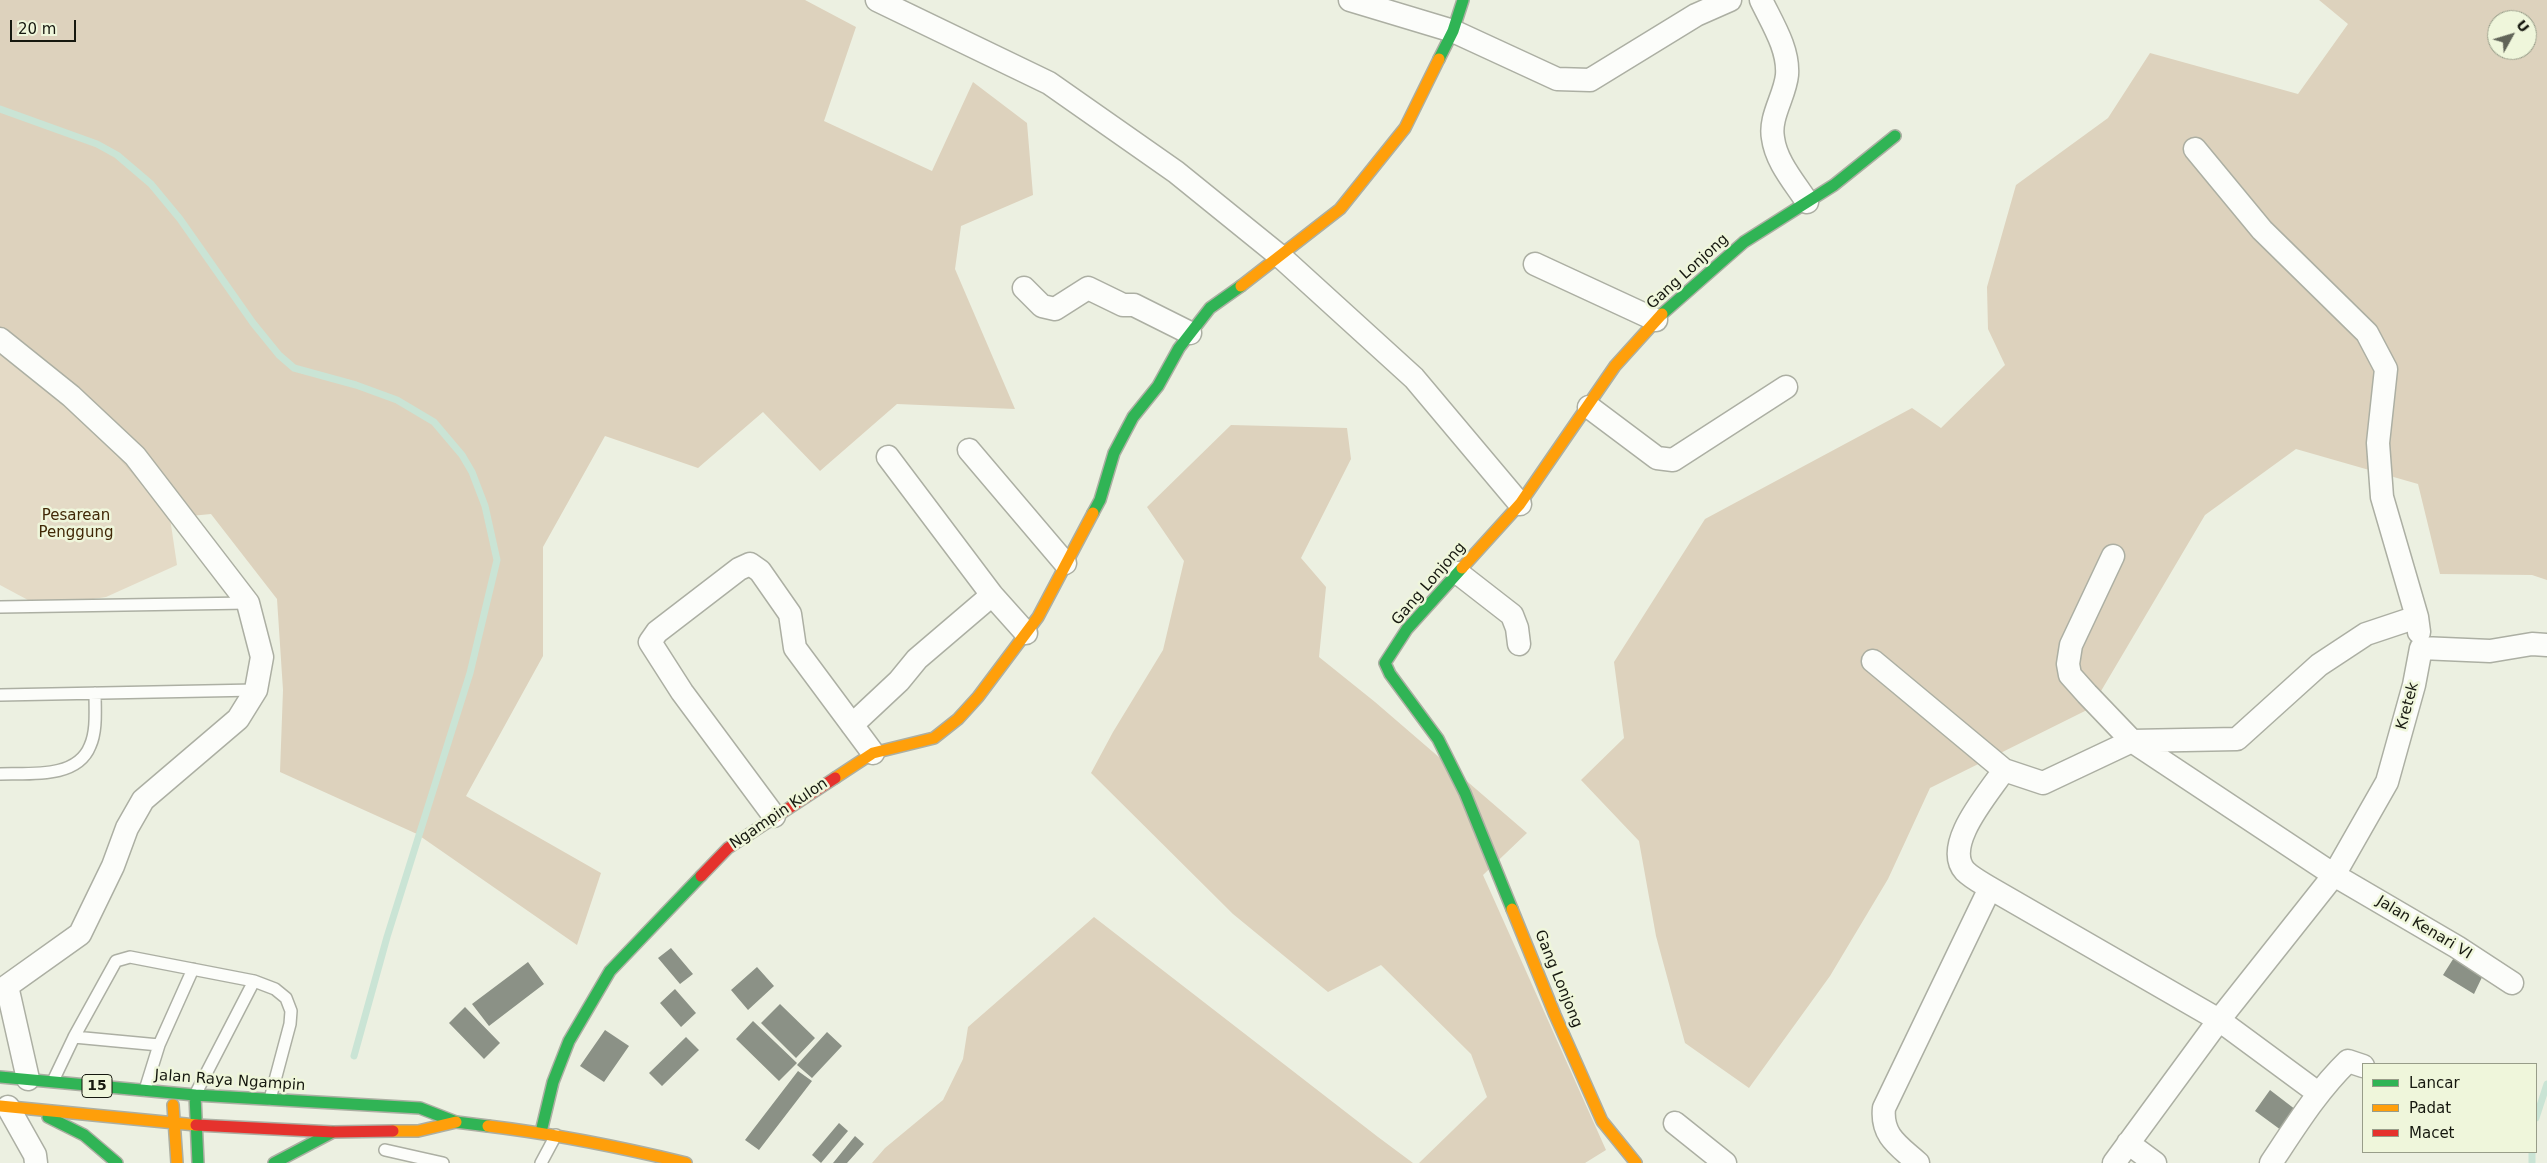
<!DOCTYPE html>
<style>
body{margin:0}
#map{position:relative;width:2547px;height:1163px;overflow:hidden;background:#ecf0e1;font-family:"DejaVu Sans",sans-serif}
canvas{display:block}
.legend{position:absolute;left:2362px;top:1063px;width:175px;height:90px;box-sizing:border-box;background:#eff6db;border:1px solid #989d89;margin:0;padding:6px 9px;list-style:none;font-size:15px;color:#16180f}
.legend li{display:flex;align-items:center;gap:10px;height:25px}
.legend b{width:25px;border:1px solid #989d89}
.north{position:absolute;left:2487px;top:10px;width:50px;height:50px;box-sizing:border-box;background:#eff6db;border:1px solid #989d89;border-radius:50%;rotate:51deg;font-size:14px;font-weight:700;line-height:20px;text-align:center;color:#16180f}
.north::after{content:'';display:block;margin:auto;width:18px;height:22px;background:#616458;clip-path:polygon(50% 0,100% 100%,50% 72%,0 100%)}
.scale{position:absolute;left:10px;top:20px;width:66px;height:22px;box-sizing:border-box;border:2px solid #16180f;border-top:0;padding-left:6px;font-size:15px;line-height:18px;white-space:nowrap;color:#16180f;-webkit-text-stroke:4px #eff6db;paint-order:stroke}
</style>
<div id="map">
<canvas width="2547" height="1163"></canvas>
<ul class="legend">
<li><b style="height:6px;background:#30b455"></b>Lancar</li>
<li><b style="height:6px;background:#ff9f0a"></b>Padat</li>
<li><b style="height:6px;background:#e5322d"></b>Macet</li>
</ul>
<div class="north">U</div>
<div class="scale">20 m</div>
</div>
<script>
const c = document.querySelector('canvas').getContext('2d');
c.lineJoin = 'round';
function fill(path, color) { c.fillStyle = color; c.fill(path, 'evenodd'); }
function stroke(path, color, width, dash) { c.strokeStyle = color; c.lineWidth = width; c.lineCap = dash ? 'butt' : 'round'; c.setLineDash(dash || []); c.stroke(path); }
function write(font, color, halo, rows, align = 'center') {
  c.font = font + ' "DejaVu Sans",sans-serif'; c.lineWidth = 5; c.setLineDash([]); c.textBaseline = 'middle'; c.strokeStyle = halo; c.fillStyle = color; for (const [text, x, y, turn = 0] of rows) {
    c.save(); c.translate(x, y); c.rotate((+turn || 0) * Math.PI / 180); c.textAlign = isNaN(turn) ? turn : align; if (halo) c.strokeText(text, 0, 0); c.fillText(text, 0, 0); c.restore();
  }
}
fill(new Path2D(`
 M0 349 74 407 170 518 177 565 106 597 41 607 0 585Z`), '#e4dac6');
fill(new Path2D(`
 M0 0H805L856 27 824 121 932 171 973 82 1027 123 1033 195 961 226 955 269 1015 409 897 404 820 471 763 412 698 468 605 436 543 547V656L466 796 601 873 577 945 417 834 280 772 283 690 277 599 211 514 170 518 74 407 0 349Z
 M2319 0H2547V580L2532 575 2440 574 2418 484 2296 449 2205 515 2091 708 1930 788 1888 879 1830 976 1749 1088 1685 1043 1656 936 1639 841 1581 780 1624 738 1614 662 1705 519 1912 408 1941 428 2005 365 1988 329 1987 287 2016 185 2108 118 2150 53 2298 94 2348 24ZM2497 20H2527V50H2497Z
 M1231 425 1347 428 1351 459 1301 558 1326 587 1319 657 1375 702 1527 833 1483 875 1606 1150 1585 1163H1419L1487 1097 1471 1054 1381 965 1328 992 1233 914 1091 773 1113 732 1163 650 1184 561 1147 507Z
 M1094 917 1378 1137 1413 1163H872L885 1148 943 1100 963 1059 968 1027Z`), '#ddd2bd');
stroke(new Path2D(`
 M0 109 97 144 117 155 151 184 180 219 253 323 279 355 294 368 356 385 397 400 434 422 462 455 472 472 485 506 497 560 470 673 387 937 354 1056
 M2536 1118 2547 1084
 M2532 1152V1163`), '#cae4d5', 7);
fill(new Path2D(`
 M671 948 693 974 680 984 658 958Z
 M2455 956 2484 973 2474 994 2443 975Z
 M528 962 544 984 489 1026 472 1004Z
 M757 967 774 986 748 1010 731 990Z
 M675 989 696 1013 681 1027 660 1003Z
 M780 1004 815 1038 796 1058 761 1023Z
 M465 1007 500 1043 484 1059 449 1023Z
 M753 1021 797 1063 779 1081 736 1039Z
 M605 1030 629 1046 604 1082 580 1066Z
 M827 1032 842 1046 812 1078 797 1065Z
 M686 1037 699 1050 662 1086 649 1073Z
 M798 1071 812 1081 759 1150 745 1140Z
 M2270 1090 2300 1113 2285 1133 2255 1111Z
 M839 1123 848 1131 821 1163 812 1155Z
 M855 1136 864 1144 847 1163H833Z`), '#8b9186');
const lane = new Path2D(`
 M0 607 248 603
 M0 695 256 690
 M0 774C29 773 77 779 90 746 97 731 95 710 95 693
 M74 1037 159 1045 145 1090
 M159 1045 193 969
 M53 1081 74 1037 116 961 130 957 254 981 275 989 286 998 291 1011 290 1024 270 1099
 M195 1095 254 981
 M385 1150 443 1163
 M541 1163 556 1135`);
const street = new Path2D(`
 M877 0 1049 83 1176 172 1281 257 1414 378 1520 504
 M1350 0 1453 31 1557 79 1590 80 1696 15 1730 0
 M1761 0C1772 23 1789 49 1787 75 1785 96 1769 117 1773 138 1776 162 1795 183 1807 202
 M2195 149 2262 230 2367 333 2386 369 2378 443 2382 497 2417 617 2419 632
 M1535 264 1656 320
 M1024 288 1042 306 1055 309 1088 288 1123 305H1134L1190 333
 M0 339 71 396 135 456 248 603 262 657 256 690 238 719 143 800 127 828 113 866 80 934 7 986 28 1079
 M1589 407 1657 458 1673 460 1786 387
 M969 450 1065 563
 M888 457 992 595 1026 633
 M2113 556 2071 645 2068 664 2070 675 2087 694 2132 741 2334 875 2457 947 2512 983
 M1458 573 1512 615 1517 628 1519 644
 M1873 661 2004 770 2043 783 2132 741 2237 739 2319 665 2366 634 2417 617
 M852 725 899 681 917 659 992 595
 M2004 770C1989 793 1942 845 1965 871 1972 878 1982 883 1990 888L2219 1020 2318 1093
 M774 816 682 692 650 642 657 632 739 569 750 564 760 571 790 614 795 648 873 753
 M8 1107 35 1155 36 1163
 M1675 1123 1725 1163
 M2128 1143 2155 1163
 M1918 1163C1899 1146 1881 1136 1884 1108L1990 888
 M2114 1163 2219 1020 2334 875 2387 782 2414 685 2421 648 2490 651 2532 644 2547 645
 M2271 1163C2295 1127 2317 1091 2348 1061L2363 1066`);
const fast = new Path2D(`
 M1439 59 1453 31 1463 0
 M1662 314 1744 242 1834 185 1895 136
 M1093 513 1100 500 1114 453 1133 417 1158 386 1179 348 1210 308 1241 286
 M1462 568 1407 629 1385 663 1390 674 1438 739 1465 793 1512 909
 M0 1077 195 1095 198 1163
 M195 1095 420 1108 456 1122 488 1126
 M48 1117 84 1135 117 1163
 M541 1132 553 1082 569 1041 610 971 701 876
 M274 1163 333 1132`);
const slow = new Path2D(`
 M1241 286 1340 209 1405 128 1439 59
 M1462 568 1520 504 1615 366 1662 314
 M835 778 873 753 934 738 958 719 978 697 1038 617 1093 513
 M1512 909 1555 1015 1602 1121 1636 1163
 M173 1105 177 1163
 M0 1106 196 1125
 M488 1126C555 1134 620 1147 686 1163
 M393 1131H418L456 1122`);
const jam = new Path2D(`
 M701 876 728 848 835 778
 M196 1125 333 1132 393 1131`);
stroke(lane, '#acafa3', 14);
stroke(street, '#acafa3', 25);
stroke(fast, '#acafa3', 14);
stroke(slow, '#acafa3', 14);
stroke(jam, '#acafa3', 14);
stroke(lane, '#fcfdfa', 11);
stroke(street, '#fcfdfa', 22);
stroke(fast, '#30b455', 11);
stroke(slow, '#ff9f0a', 11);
stroke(jam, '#e5322d', 11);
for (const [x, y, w] of [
 [97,1086,30]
]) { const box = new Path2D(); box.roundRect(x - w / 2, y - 11.5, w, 23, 4); c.fillStyle = '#eff6db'; c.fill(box); stroke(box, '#16180f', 1); }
write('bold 14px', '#16180f', null, [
 ["15",97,1086]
]);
write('15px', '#16180f', '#eff6db', [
 ["Gang Lonjong",1688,272,-42],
 ["Gang Lonjong",1429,584,-49],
 ["Kretek",2408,706,-75],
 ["Ngampin Kulon",779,814,-34],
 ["Jalan Kenari VI",2424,928,31],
 ["Gang Lonjong",1558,979,68],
 ["Jalan Raya Ngampin",230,1081,4]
]);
write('15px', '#412806', '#eff6db', [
 ["Pesarean",76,516],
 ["Penggung",76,533]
]);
</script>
